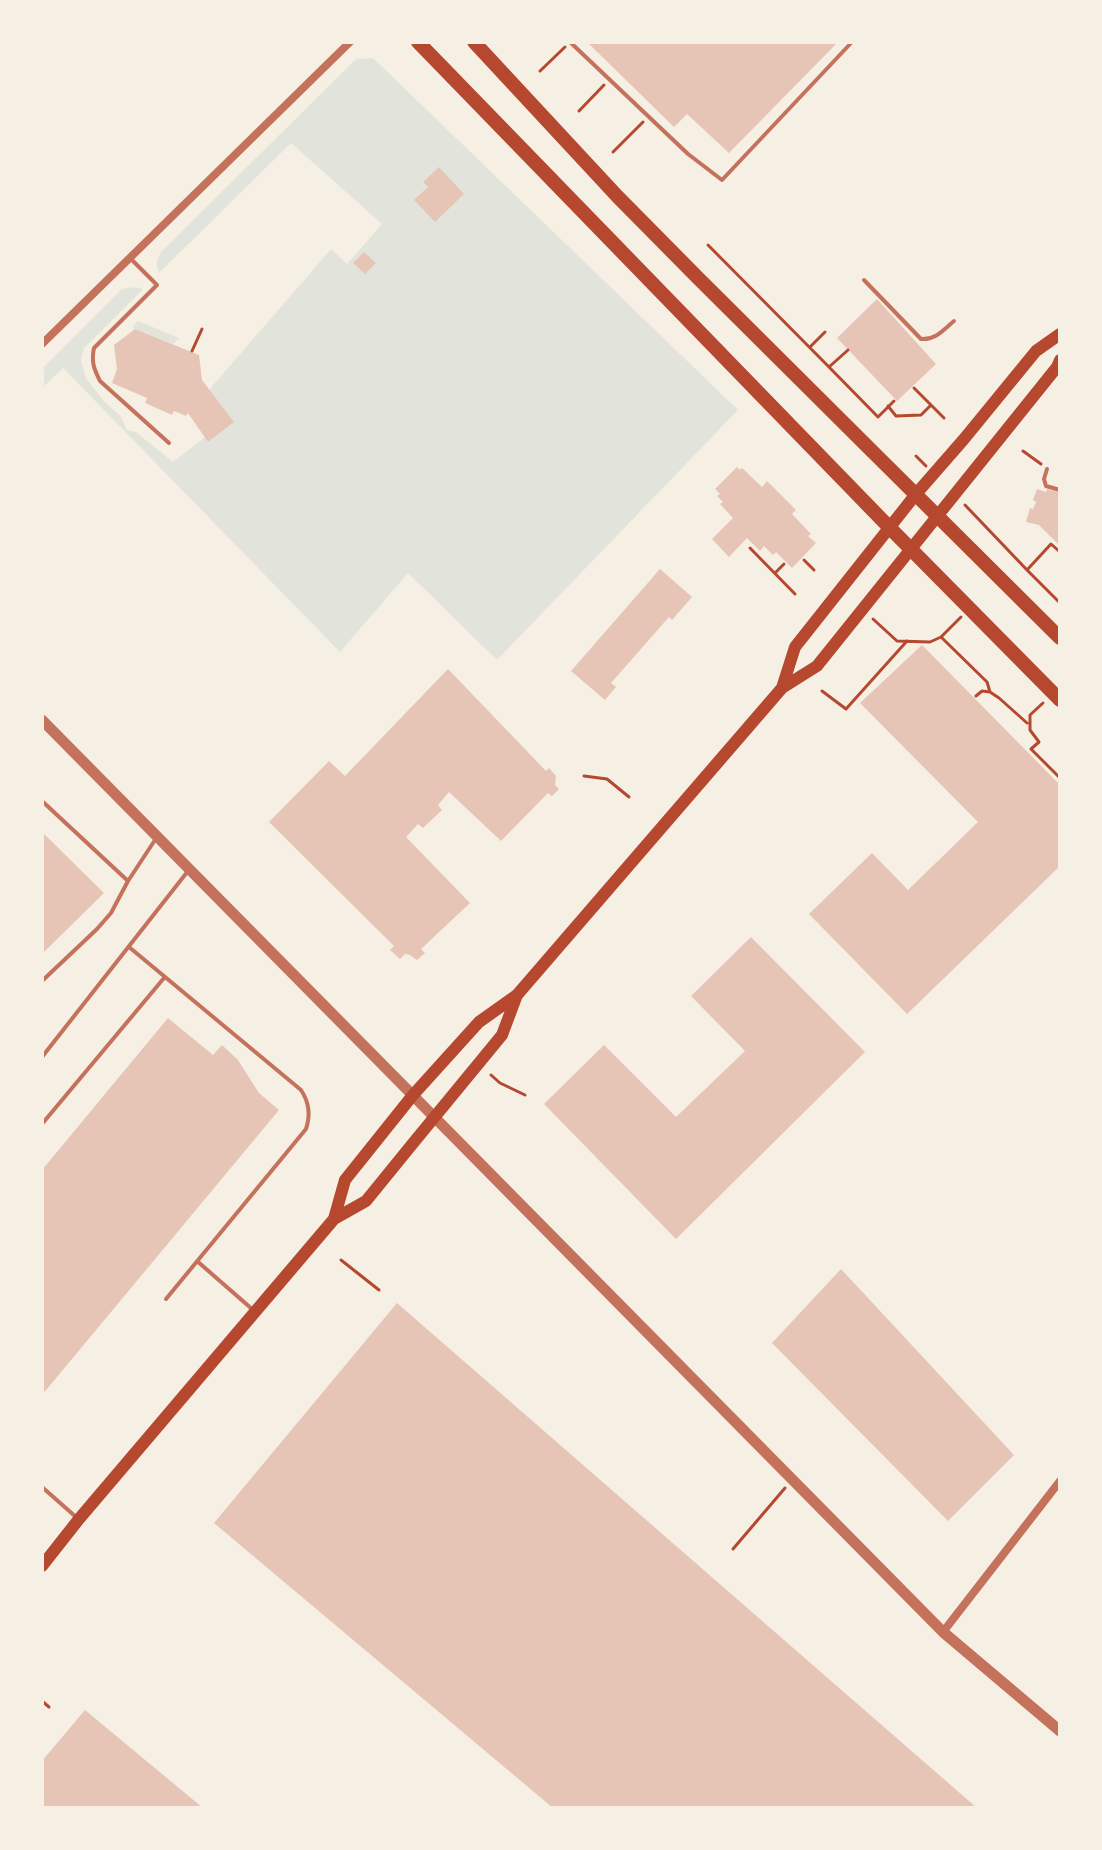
<!DOCTYPE html>
<style>
body{margin:0}
#map{position:relative;width:1102px;height:1850px;overflow:hidden;background:#f6efe4;font-family:"Alegreya Sans",sans-serif}
canvas{display:block}
.frame{position:absolute;inset:0;border:44px solid #f6efe4;pointer-events:none}
</style>
<div id="map">
<canvas width="1102" height="1850"></canvas>
<div class="frame"></div>
</div>
<script>
const c = document.querySelector('canvas').getContext('2d');
c.lineJoin = 'round';
function fill(path, color) { c.fillStyle = color; c.fill(path, 'evenodd'); }
function stroke(path, color, width, dash) { c.strokeStyle = color; c.lineWidth = width; c.lineCap = dash ? 'butt' : 'round'; c.setLineDash(dash || []); c.stroke(path); }
fill(new Path2D(`
 M373 58 738 410 497 660 408 573 340 652 63 368 42 388V369L121 290C129 287 135 287 143 289L84 348 81 360 86 378 103 400 121 417 127 430 136 432 173 462 205 437 234 422 209 390 331 249 347 264 382 224 291 143 159 273C155 265 157 259 161 252L356 59Z
 M138 321 179 338 173 344 135 329 133 326Z`), '#e2e4dc');
fill(new Path2D(`
 M587 42H838L729 153 687 114 674 127Z
 M439 167 464 194 435 222 414 200 428 187 423 182Z
 M364 252 376 263 365 274 353 263Z
 M877 299 936 364 897 401 837 338Z
 M135 329 199 355 202 380 234 422 208 442 188 413 186 416 174 411 172 415 145 403 147 398 112 383 117 369 114 345Z
 M737 467 740 470 742 468 762 487 767 481 796 510 792 514 811 534 808 536 816 543 792 568 776 552 773 555 764 546 760 551 747 538 729 557 712 539 733 518 720 504 723 502 717 496 720 494 715 489Z
 M1037 489 1046 492 1047 489 1059 492 1060 546 1039 525 1026 522 1030 508 1033 509 1036 502 1033 500Z
 M660 569 692 597 672 620 669 617 611 683 616 687 605 700 571 671Z
 M922 645 1060 785V866L907 1014 809 914 872 853 908 890 978 822 860 703Z
 M448 669 546 771 549 768 556 776 555 785 559 789 552 796 548 793 501 841 449 792 438 805 442 810 423 828 418 824 406 837 470 903 421 949 425 953 417 960 410 955 405 954 400 959 390 950 394 946 269 822 329 761 345 776Z
 M42 832 104 893 42 954Z
 M751 937 865 1052 676 1239 544 1104 604 1045 676 1117 745 1051 691 996Z
 M168 1018 213 1055 222 1045 238 1060 259 1093 279 1110 42 1395V1170Z
 M841 1269 1014 1455 948 1521 772 1343Z
 M397 1303 977 1808H553L214 1523Z
 M85 1710 203 1808H42V1761Z`), '#e6c5b7');
stroke(new Path2D(`
 M540 71 565 47
 M579 111 604 85
 M613 152 643 122
 M708 245 829 367 848 350
 M811 346 825 332
 M192 351 202 329
 M829 367 878 417 894 401
 M914 388 944 418
 M888 406 896 416 921 415 931 405
 M1023 451 1041 464
 M916 456 926 466
 M965 505 1027 570 1051 544 1060 552
 M750 548 795 594
 M804 560 814 570
 M1027 570 1060 603
 M775 573 784 564
 M873 619 897 641 930 642 941 637 987 682 990 692
 M941 637 961 617
 M822 691 846 709 907 641
 M976 696 982 691 990 692 999 698 1027 723
 M1043 703 1030 715V730L1039 742 1031 749 1060 778
 M584 776 607 779 629 797
 M491 1075 500 1083 525 1095
 M341 1260 379 1290
 M733 1549 785 1488
 M42 1701 49 1707`), '#b5482f', 3);
stroke(new Path2D(`
 M570 42 688 154 722 180 852 42
 M131 259 157 285 94 348C91 362 94 369 100 381L169 443
 M864 280 921 339C936 340 943 330 954 321
 M1047 469 1044 479 1046 486 1060 490
 M42 801 128 881
 M129 947 301 1090C309 1102 311 1114 306 1129L166 1299
 M42 981 97 929 111 913 128 881 157 837
 M42 1057 188 871
 M42 1124 164 978
 M197 1261 252 1309
 M42 1487 76 1517`), '#c5725c', 4);
stroke(new Path2D(`
 M42 344 350 42
 M943 1632 1060 1481`), '#c5725c', 8);
stroke(new Path2D(`
 M42 720 943 1632 1060 1731`), '#c5725c', 11);
stroke(new Path2D(`
 M782 688 795 647 916 494 964 439 1036 351 1060 334
 M334 1219 345 1180 413 1095 479 1022 517 995 782 688 817 666 1057 367 1060 360
 M42 1566 79 1519 334 1219 366 1201 414 1142 502 1035 517 995`), '#b5482f', 12);
stroke(new Path2D(`
 M418 42 889 527 1060 700
 M474 42 617 196 698 278 1060 638`), '#b5482f', 14);
</script>
